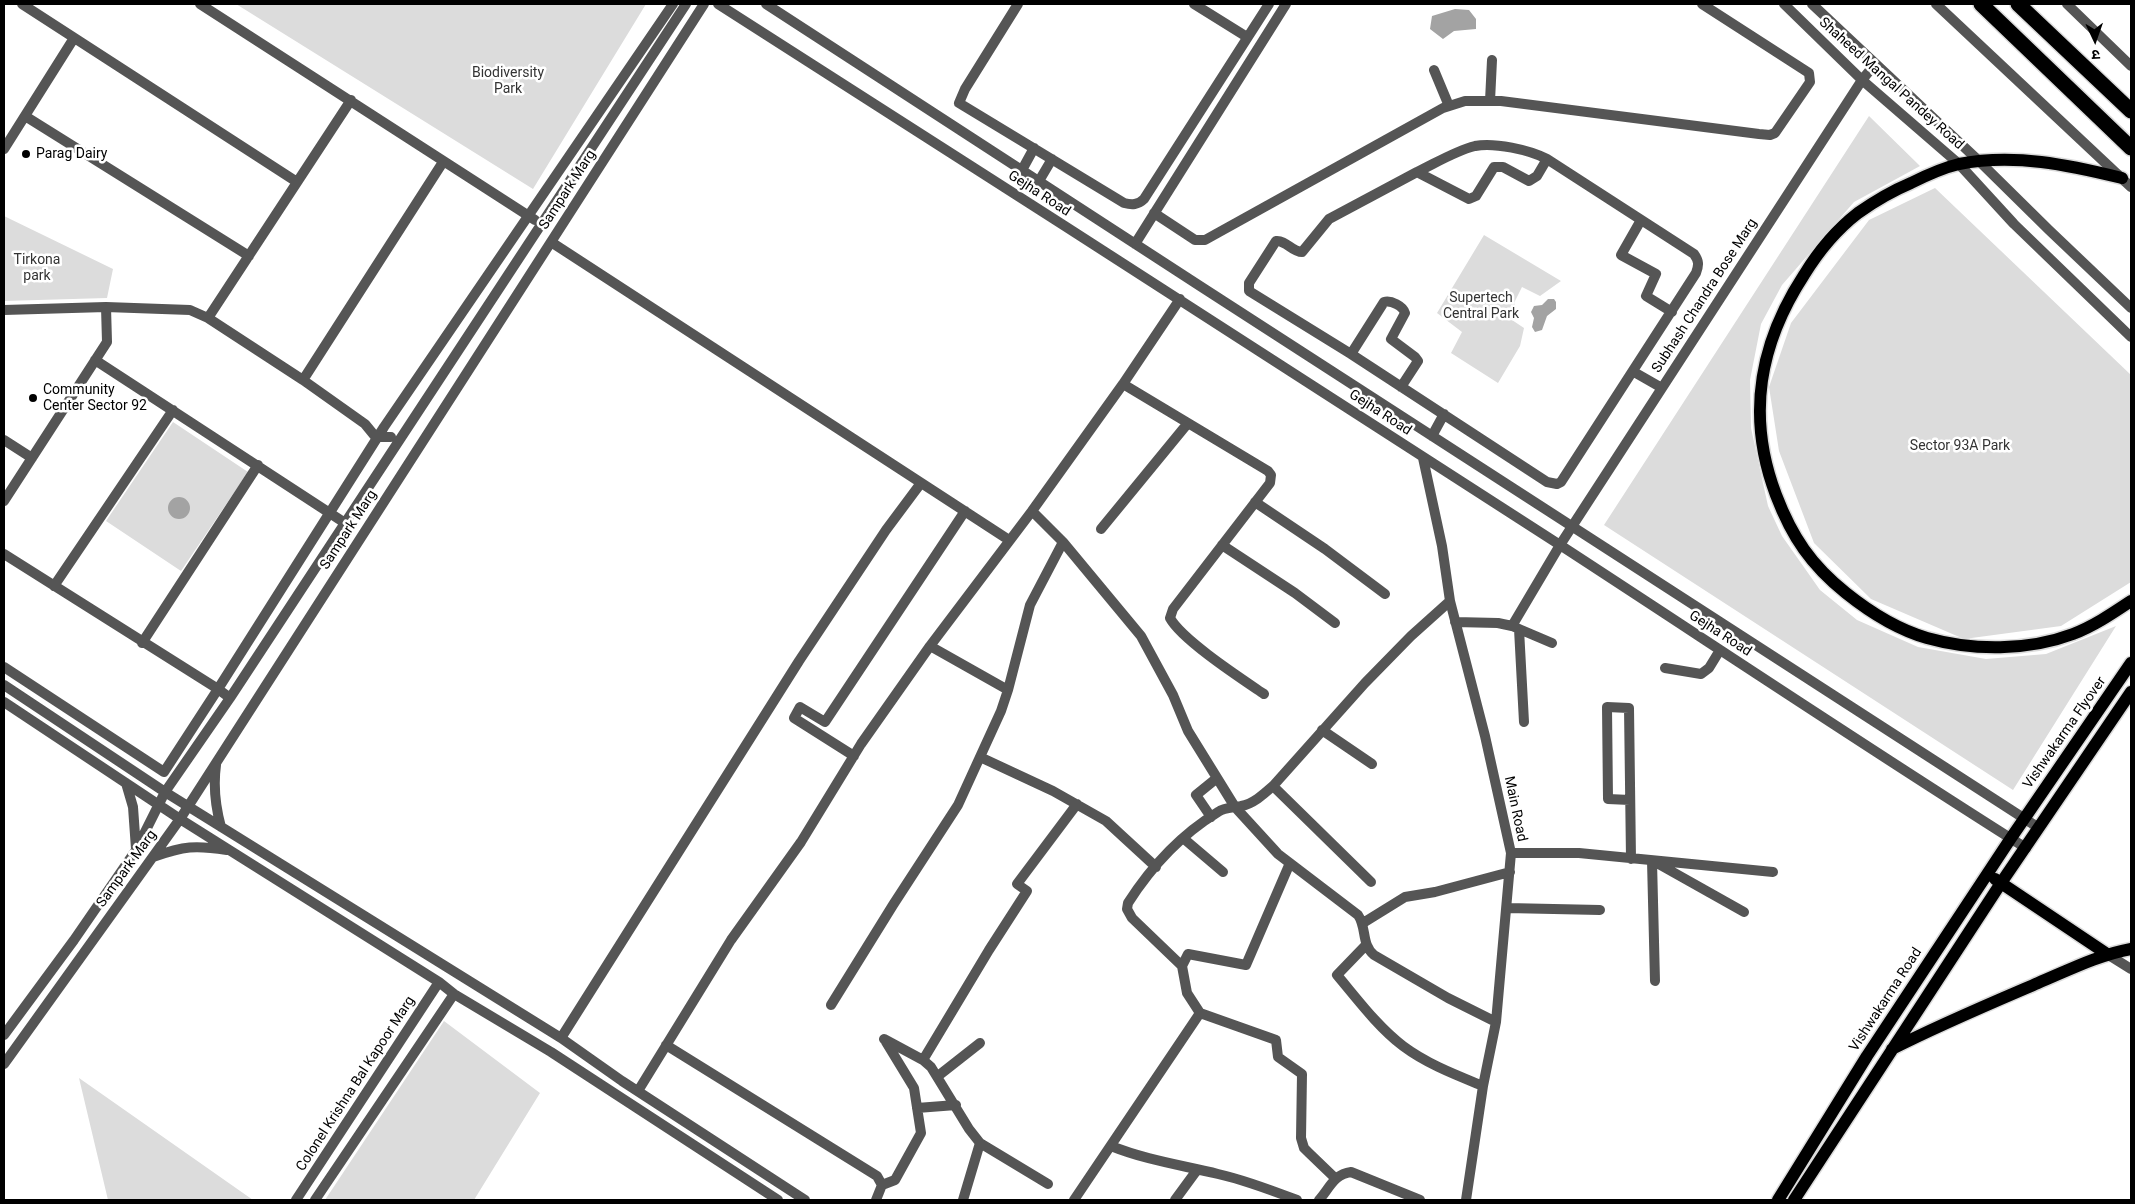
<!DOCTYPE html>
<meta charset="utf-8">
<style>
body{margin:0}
#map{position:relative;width:2135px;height:1204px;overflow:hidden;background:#fff;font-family:Roboto,"Noto Sans Devanagari",sans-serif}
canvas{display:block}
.frame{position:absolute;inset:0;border:5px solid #000;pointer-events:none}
.north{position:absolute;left:2070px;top:15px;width:50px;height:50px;-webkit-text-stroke:4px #fff;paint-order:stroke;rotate:177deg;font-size:14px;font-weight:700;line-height:20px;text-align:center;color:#000}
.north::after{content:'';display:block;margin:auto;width:18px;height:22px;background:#000;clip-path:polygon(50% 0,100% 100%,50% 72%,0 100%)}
</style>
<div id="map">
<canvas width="2135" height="1204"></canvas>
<div class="frame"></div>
<div class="north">उ</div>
</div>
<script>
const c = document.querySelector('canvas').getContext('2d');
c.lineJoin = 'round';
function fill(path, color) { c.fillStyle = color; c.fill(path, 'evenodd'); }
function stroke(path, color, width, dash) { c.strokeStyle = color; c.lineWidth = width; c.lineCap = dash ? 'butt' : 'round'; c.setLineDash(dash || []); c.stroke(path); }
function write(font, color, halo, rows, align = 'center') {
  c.font = font + ' Roboto,sans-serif'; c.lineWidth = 5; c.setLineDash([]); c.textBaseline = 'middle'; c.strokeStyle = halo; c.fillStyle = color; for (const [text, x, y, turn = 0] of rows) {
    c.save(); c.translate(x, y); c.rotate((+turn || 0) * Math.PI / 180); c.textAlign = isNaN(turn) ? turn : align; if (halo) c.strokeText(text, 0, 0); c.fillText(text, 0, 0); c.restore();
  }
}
fill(new Path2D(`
 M236 4H646L533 189Z
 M1869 116 1920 166 1854 202 1782 285 1761 324 1750 380 1751 428 1768 506 1782 536 1820 590 1857 620 1918 647 1986 659 2046 654 2116 626 2013 790 1604 525Z
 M1935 188 2131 375V582L2061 626 1964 639 1871 599 1814 543 1779 451 1769 387 1791 323 1869 220Z
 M4 216 113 269 107 298 4 301Z
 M1484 235 1561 281 1540 296 1522 287 1514 303 1518 310 1512 320 1524 328 1520 346 1498 383 1451 353 1462 332 1437 313Z
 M173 422 248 472 181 571 106 521Z
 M444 1021 540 1093 474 1200H325Z
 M79 1078 253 1200H108Z`), '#dcdcdc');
fill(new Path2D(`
 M1455 9 1469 10 1476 19V29L1454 31 1443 39 1430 29 1432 16Z
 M1548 299H1554L1556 302V309L1547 316 1542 330 1535 332 1532 327 1534 318 1531 312 1534 306 1542 305Z
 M168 508a11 11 0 1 1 22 0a11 11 0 1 1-22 0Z`), '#a3a3a3');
const major = new Path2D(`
 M2122 178C2069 165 2014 153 1959 164 1942 168 1927 175 1911 183 1892 191 1875 201 1858 213 1836 230 1818 252 1804 275 1759 344 1746 416 1776 495 1792 537 1811 565 1846 593 1871 613 1896 629 1927 638 1973 651 2028 651 2073 634 2094 626 2113 613 2131 601
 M1995 879 2107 954
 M1892 1049C1939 1025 1989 1004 2038 983 2069 970 2098 955 2131 949
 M1778 1200 1867 1056 2011 838 2131 663
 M1794 1200 2001 883 2131 692`);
const highway = new Path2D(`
 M1981 4 2131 148
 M2018 4 2131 111`);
stroke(major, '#dbdbdb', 15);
stroke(highway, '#dbdbdb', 18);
stroke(new Path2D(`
 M22 4 297 182
 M200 4 535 220
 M718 4C999 184 1280 363 1560 545 1715 646 1869 749 2026 848
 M766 4 1200 286 2039 828
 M1018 4 965 89 959 103 1124 203C1132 205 1138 205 1144 199L1269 4
 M1194 4 1247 37
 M1784 4 1862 80 1959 164 2014 224 2131 337
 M1812 4 1980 162 2049 230 2131 308
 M1936 4 2131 187
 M2067 4 2131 66
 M1434 70 1449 106
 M1490 101 1492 60
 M25 116 249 256
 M4 149 74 38
 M1547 159 1694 254C1699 261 1699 265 1696 273L1561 482 1557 484 1547 482 1351 354 1249 291V283L1276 241C1286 240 1292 252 1302 252L1329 219 1417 172 1469 199 1476 196 1494 167H1503L1529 181 1537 176Z
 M1022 170 1034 148
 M1417 172C1436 163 1455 151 1475 146 1494 142 1530 150 1547 159
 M1039 181 1052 159
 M1154 213 1195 240H1205L1443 108 1465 101H1501L1759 134 1770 135 1775 133 1810 82 1809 73 1702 4
 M1641 220 1621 255 1656 274 1646 296 1672 312
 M551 242 1009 540
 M1135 244 1286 4
 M4 310 106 307 190 310 208 318 303 380 365 424 374 435 378 437H391
 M208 318 351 100
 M1351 354 1384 302C1391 300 1403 306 1405 313L1391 339 1415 357 1418 361 1401 387
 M95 360 345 523
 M1634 372 1662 388
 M303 380 443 162
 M1123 384 1268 471 1271 475 1270 483 1173 609 1170 618C1182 640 1242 679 1264 694
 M1432 436 1444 414
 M4 440 32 458
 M1423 458 1442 546 1450 601 1485 736 1511 853 1496 1022 1483 1086 1466 1200
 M4 501 107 342 106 307
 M1255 502 1325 549 1385 594
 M1032 511 1063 542 1141 636 1173 695 1188 731 1235 807 1278 854 1358 915C1367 928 1361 944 1374 955L1448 998 1496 1022
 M1101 529 1188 423
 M1222 545 1295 593 1335 623
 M4 554 218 689 164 772 4 667
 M54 586 173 410
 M1455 622 1498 623 1512 626 1552 643
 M1512 626 1560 545 1862 80 1875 64
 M1519 629 1524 722
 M142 643 258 465
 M930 646 1008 690
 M1665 668 1701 674 1709 668 1720 650
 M4 685 165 792 561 1038 622 1081 805 1200
 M230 698 218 689 384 427 673 4
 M4 702 180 819 439 982 454 994 551 1052 778 1200
 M1322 730 1372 764
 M854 756 794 718 800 707 825 722 965 511
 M980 757 1053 791 1106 821 1156 867
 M216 765C213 787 215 805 221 827
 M126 783 133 807 136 849
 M1273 786 1371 882
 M1630 800 1608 799 1607 707 1629 708 1631 859
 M1211 817 1196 795 1217 778
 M1183 838 1223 872
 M1511 853H1579L1773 872
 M153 857C184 846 195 845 227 850
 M1652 861 1655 981
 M1655 862 1744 912
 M1507 908 1600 910
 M1363 923 1405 897 1435 892 1510 872
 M1366 945 1337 975C1358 1000 1378 1027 1403 1046 1427 1064 1456 1075 1483 1086
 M2107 954 2131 969
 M1182 966 1188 954 1246 965 1290 863
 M831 1005 893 905 958 805 1001 711 1008 690 1030 605 1063 542
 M4 1035 74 940 136 850 165 792 230 698 686 4
 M561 1038 799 661 886 530 921 483
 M884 1039 923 1060 931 1067 969 1129 980 1143 1048 1184
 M666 1045 877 1176 882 1185 876 1200
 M923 1060 989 950 1027 891 1017 884 1077 804
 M4 1064 180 819 704 4
 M938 1076 980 1043
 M638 1091 731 940 801 842 861 744 930 646 1032 511 1123 384 1180 299
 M917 1108 956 1105
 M1111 1146C1146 1160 1181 1165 1218 1174 1245 1180 1271 1190 1297 1200
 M1335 1178 1309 1153 1304 1148 1301 1138 1302 1074 1278 1057 1276 1040 1200 1013 1187 993 1182 966 1132 918 1127 909 1128 903C1151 867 1182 834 1218 812 1225 807 1233 808 1241 806 1253 804 1264 794 1273 786L1365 683 1411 636 1450 601
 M882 1185 895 1180 921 1133 914 1088 886 1042
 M296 1200 439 982
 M315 1200 454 994
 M963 1200 980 1143
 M1074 1200 1200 1013
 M1175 1200 1197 1170
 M1319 1200C1329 1189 1334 1174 1351 1172L1420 1200`), '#555', 10);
stroke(major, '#000', 12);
stroke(highway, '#000', 15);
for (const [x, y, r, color] of [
 [26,154,5,"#000"],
 [33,398,5,"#000"]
]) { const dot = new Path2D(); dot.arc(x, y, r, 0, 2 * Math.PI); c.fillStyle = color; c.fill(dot); stroke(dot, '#fff', 2); }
write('14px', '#333', '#fff', [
 ["Biodiversity",508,73],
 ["Park",508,89],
 ["Tirkona",37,260],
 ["park",37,276],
 ["Supertech",1481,298],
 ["Central Park",1481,314],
 ["Sector 93A Park",1960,446]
]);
write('14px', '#000', '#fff', [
 ["Shaheed Mangal Pandey Road",1891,84,42],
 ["Sampark Marg",568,190,-57],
 ["Gejha Road",1039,194,33],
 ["Subhash Chandra Bose Marg",1705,296,-57],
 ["Gejha Road",1380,413,33],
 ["Sampark Marg",349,530,-57],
 ["Gejha Road",1720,634,33],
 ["Vishwakarma Flyover",2065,733,-55],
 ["Main Road",1515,809,78],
 ["Sampark Marg",127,869,-54],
 ["Vishwakarma Road",1886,1000,-57],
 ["Colonel Krishna Bal Kapoor Marg",356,1084,-57]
]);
write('14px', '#000', '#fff', [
 ["Parag Dairy",36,154],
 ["Community",43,390],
 ["Center Sector 92",43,406]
], 'left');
</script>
